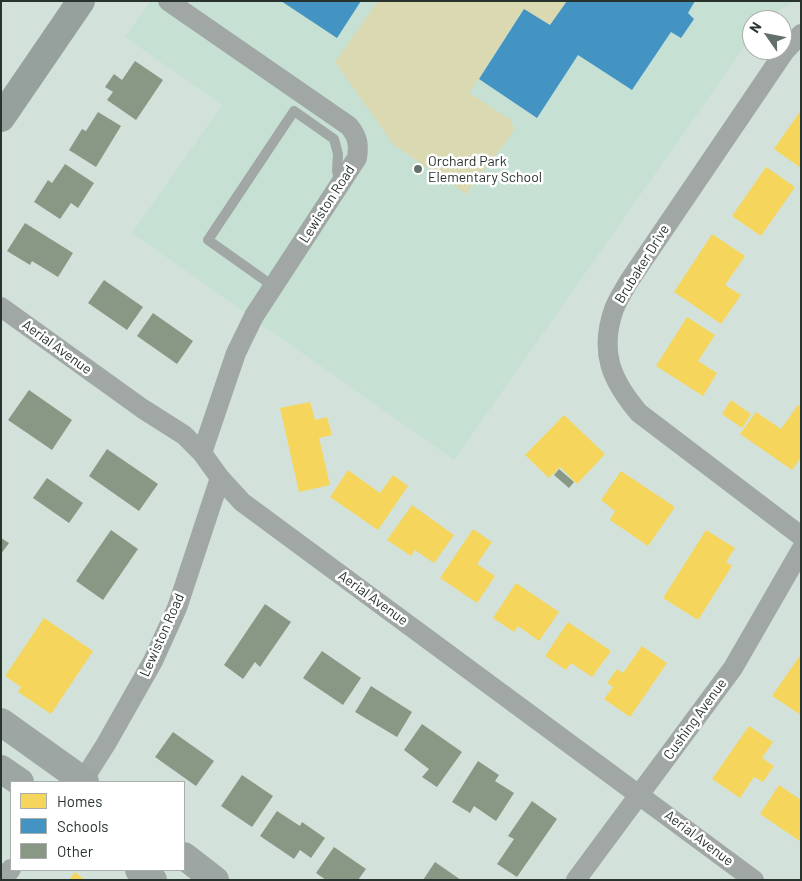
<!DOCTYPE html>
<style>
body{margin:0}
#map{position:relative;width:802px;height:881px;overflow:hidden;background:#d2e2da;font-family:Barlow,sans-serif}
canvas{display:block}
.frame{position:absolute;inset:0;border:2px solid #28332d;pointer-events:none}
.legend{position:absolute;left:10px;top:781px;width:175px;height:90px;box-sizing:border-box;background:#fff;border:1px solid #a9adab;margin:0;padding:6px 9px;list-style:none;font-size:15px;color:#28332d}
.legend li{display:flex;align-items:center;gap:10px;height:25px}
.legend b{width:25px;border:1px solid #a9adab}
.north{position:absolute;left:742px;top:10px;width:50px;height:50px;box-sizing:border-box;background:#fff;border:1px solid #a9adab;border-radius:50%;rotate:303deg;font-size:14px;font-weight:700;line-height:20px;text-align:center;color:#28332d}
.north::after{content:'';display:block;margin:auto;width:18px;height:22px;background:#64706a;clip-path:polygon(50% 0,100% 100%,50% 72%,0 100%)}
</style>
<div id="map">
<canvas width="802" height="881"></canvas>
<div class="frame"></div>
<ul class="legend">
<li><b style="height:14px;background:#f6d55c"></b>Homes</li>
<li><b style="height:14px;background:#4393c3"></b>Schools</li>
<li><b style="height:14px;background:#899884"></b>Other</li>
</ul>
<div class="north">N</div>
</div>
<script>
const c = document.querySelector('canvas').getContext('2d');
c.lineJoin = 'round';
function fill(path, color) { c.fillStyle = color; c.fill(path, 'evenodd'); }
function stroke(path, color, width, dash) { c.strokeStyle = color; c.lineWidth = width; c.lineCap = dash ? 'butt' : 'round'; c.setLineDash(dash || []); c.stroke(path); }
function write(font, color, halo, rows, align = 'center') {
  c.font = font + ' Barlow,sans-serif'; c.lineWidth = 5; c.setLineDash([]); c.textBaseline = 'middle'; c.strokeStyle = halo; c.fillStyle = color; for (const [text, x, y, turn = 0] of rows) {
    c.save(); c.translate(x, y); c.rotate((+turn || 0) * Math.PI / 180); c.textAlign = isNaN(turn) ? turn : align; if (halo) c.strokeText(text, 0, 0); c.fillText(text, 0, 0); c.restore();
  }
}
fill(new Path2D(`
 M150 1H795L763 20H752V36L454 460 132 233 222 105 125 37Z`), '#c6e1d3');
fill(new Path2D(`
 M378 1H567L550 25 523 10 469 93 511 120 514 131 466 194 394 145 335 62Z`), '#dad9b2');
fill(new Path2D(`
 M801 110V168L774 149Z
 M766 167 795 187 761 236 732 216Z
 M712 234 745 256 725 285 741 295 721 324 674 292Z
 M687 317 715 335 698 361 717 373 703 396 656 366Z
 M731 400 751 414 742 428 722 414Z
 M310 402 315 420 327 417 332 435 319 438 330 485 299 492 280 408Z
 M798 405 801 407V457L792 470 740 434 756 412 781 429Z
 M564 415 605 454 577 484 560 467 549 478 525 455Z
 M348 470 380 493 393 475 408 486 378 530 330 497Z
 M621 471 675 507 648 546 610 520 615 511 601 500Z
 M412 505 454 535 434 563 415 550 411 556 387 540Z
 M473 529 492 542 477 564 495 576 477 603 440 578Z
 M706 530 735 548 726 562 732 566 698 620 663 598Z
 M516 583 559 612 539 641 518 626 514 632 493 618Z
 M44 618 93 651 51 714 18 692 21 687 5 676Z
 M568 622 611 651 592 677 571 663 566 670 545 656Z
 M642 646 667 663 630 717 604 699 613 687 607 683 617 669 623 673Z
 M801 654V715L772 696Z
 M749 726 773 742 762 758 774 766 763 782 754 777 740 798 712 779Z
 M779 785 801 800V842L760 814Z
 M75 872 85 880H69Z`), '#f6d55c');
fill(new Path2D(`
 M281 1H361L337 38Z
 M567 1H695L688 13 694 19 681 38 671 32 632 90 578 55 537 118 479 79 524 9 550 25Z`), '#4393c3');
fill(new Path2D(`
 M135 61 163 80 136 120 107 100 113 92 105 87 114 74 122 80Z
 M98 112 121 126 96 167 69 150 82 129 86 131Z
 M65 164 94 183 78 208 71 203 60 219 34 202 48 180 52 183Z
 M25 223 73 253 58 277 32 261 30 265 7 251Z
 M104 280 143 307 127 330 88 303Z
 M153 313 193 341 177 364 137 336Z
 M29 390 72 420 52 450 8 420Z
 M107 449 158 484 139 511 89 476Z
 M559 469 574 482 569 488 554 475Z
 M47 478 83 503 69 523 33 498Z
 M111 530 138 549 103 600 76 581Z
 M1 538 9 543 1 554Z
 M265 604 291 622 260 667 255 662 243 679 224 665Z
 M322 651 361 678 343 705 303 678Z
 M371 686 412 712 397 737 355 712Z
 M422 724 462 752 437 787 422 777 429 769 404 750Z
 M173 732 214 761 196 786 155 757Z
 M478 761 499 775 495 781 514 793 496 821 474 806 470 813 452 802Z
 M242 775 273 796 252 827 221 806Z
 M532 801 557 819 517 877 497 864 514 839 508 836Z
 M277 811 300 826 302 822 325 838 311 858 300 850 294 859 260 836Z
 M334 847 366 869 358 880H326L316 873Z
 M435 862 461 880H423Z`), '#899884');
stroke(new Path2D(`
 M273 286 208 240 294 111 334 139 338 154 337 171 340 183`), '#a0a7a5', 10);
stroke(new Path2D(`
 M168 1 349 126C358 137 359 145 357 158L254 316 236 353 202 453
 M801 34 785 51 629 281C624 290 618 299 614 309 599 352 611 380 639 413L801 536
 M1 307 143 409 184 435 202 453 220 478 242 502 754 880
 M82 782 106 744 153 661 177 608 220 478
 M3 880 11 869
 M576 880 733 668 801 550`), '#a0a7a5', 20);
stroke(new Path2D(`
 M1 722 85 782
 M1 769 20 782
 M184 856 215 880
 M139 870 153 880`), '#9ea6a4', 28);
stroke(new Path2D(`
 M1 118 81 1`), '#96a19e', 28);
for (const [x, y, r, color] of [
 [418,169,5,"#64706a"]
]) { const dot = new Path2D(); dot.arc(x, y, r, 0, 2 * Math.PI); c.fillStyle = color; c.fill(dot); stroke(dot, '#fff', 2); }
write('14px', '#28332d', '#fff', [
 ["Orchard Park",428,161],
 ["Elementary School",428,177]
], 'left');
write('14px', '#28332d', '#fff', [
 ["Lewiston Road",327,204,-57],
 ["Brubaker Drive",642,264,-58],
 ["Aerial Avenue",57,347,36],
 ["Aerial Avenue",373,598,36],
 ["Lewiston Road",162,635,-66],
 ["Cushing Avenue",695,719,-54],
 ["Aerial Avenue",699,838,37]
]);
</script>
